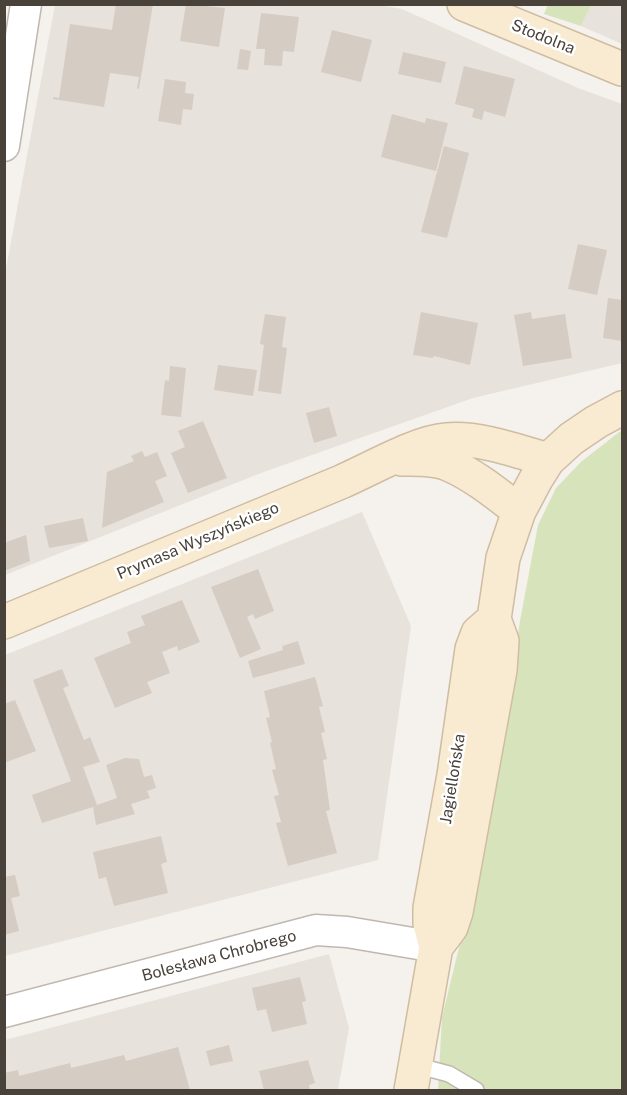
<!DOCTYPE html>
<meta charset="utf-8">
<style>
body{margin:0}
#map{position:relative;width:627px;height:1095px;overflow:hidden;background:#f5f1ed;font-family:"Public Sans",sans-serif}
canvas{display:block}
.frame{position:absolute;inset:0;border:6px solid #49423b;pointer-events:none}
</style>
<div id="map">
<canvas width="627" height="1095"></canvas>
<div class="frame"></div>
</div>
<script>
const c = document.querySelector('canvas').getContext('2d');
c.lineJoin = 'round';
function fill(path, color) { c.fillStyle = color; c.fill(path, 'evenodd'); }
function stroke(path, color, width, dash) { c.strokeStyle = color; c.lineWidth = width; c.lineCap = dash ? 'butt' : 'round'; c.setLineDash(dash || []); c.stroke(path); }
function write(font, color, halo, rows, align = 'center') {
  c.font = font + ' "Public Sans",sans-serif'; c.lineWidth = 5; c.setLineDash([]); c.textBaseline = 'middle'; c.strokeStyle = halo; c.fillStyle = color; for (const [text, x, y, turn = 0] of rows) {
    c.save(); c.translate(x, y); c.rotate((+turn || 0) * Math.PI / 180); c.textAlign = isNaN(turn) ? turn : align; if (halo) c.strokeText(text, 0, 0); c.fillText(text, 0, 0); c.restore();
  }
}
fill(new Path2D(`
 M591 4 622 5V44L581 26Z
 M55 5H378L402 9 578 88 622 104V363L473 398 261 473 5 575V274Z
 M362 512 411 626 378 860 5 956V655Z
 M329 954 349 1028 338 1090H5V1040Z`), '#e8e2dc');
fill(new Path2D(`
 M548 4H591V5L581 26 544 14Z
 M622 430V1090H438L442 1017 464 927 512 674 520 621 538 525 556 488 582 461Z`), '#d7e4bb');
fill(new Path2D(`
 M116 4H153L139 89 137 88 139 77 110 73 104 107 53 99V97L59 98 70 24 112 30Z
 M186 4 225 8 219 47 180 41Z
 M261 13 299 17 294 52 283 51 282 66 264 65 265 49H256Z
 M332 30 372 40 361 82 321 72Z
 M240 49 251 51 248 70 237 69Z
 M403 52 446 62 441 83 398 74Z
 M464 66 515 79 505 117 484 111 482 120 472 117 474 109 455 104Z
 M165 79 186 82 185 93 194 94 192 110 183 109 181 125 158 121Z
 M392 114 425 123 426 118 448 123 436 171 381 157Z
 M444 146 469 153 447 238 421 232Z
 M578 244 607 250 597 295 568 289Z
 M608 298 622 300V341L603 338Z
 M421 312 478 323 470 365 434 356 433 358 413 355Z
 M531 312 532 319 565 314 572 358 523 366 514 315Z
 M265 314 286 317 282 347 287 348 281 394 258 391 264 345 260 344Z
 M218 365 257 370 253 396 214 390Z
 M170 366 186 368 181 417 161 415 165 380 169 381Z
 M329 407 337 436 314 443 306 413Z
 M203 421 227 478 188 493 171 453 185 447 178 431Z
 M142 451 145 457 157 452 167 476 155 481 164 502 102 528 107 472 134 461 131 456Z
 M83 518 88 541 49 548 44 526Z
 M26 535 30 561 4 571V543Z
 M258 569 274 611 255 619 253 614 247 617 261 649 240 658 211 587Z
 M182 600 200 642 178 651 177 646 162 652 170 673 147 682 152 693 115 708 94 658 131 643 127 632 145 625 141 616Z
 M298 641 305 664 253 678 248 661 283 650 282 646Z
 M62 669 69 686 63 688 84 740 90 737 100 762 83 767 97 805 117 798 106 765 125 758 139 759 144 777 152 775 156 788 147 791 150 798 131 804 135 814 96 825 93 807 42 823 32 795 71 781 33 680Z
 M315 677 323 706 319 707 325 732 321 733 327 759 323 760 330 810 326 811 337 853 288 866 276 823 281 822 274 796 279 795 272 770 276 769 270 743 272 742 266 718 270 717 264 691Z
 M15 700 36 751 4 763V704Z
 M161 836 167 862 161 864 168 893 114 906 106 877 99 879 93 852Z
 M15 875 20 896 11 898 19 931 4 935V877Z
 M300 977 306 1001 302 1002 307 1024 272 1032 266 1009 257 1011 252 988Z
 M229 1045 233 1061 210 1066 206 1051Z
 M178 1047 190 1090H4V1073L18 1070 19 1076 70 1063 71 1068 124 1055 126 1061Z
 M308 1060 315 1083 309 1085 310 1090H264L259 1071Z`), '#d5ccc3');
const lane = new Path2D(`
 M415 1065 449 1074 476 1090`);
const street = new Path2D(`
 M4 146 26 4
 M4 1012 316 930 347 932 436 947`);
const secondary = new Path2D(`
 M464 4 622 69
 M402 459C417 459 434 458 448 464 474 475 497 494 519 511
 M4 622C116 575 228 528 341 482 369 470 417 442 446 440 480 437 517 451 548 460
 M436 947 451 927 456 912 500 670 502 641 494 619 503 558 519 511 536 479 548 460 571 439 596 422 622 408
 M411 1090 436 947 430 924V908L454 775 472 649 478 633 494 619`);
stroke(lane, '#c0b8b0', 18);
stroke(street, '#c0b8b0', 33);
stroke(secondary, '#cfbda2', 36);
stroke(lane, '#fff', 15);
stroke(street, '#fff', 30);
stroke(secondary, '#f9ebd2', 33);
write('16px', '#49423b', '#fff', [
 ["Stodolna",543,37,22],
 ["Prymasa Wyszyńskiego",198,541,-23],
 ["Jagiellońska",453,779,-81],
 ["Bolesława Chrobrego",219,956,-15]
]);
</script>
